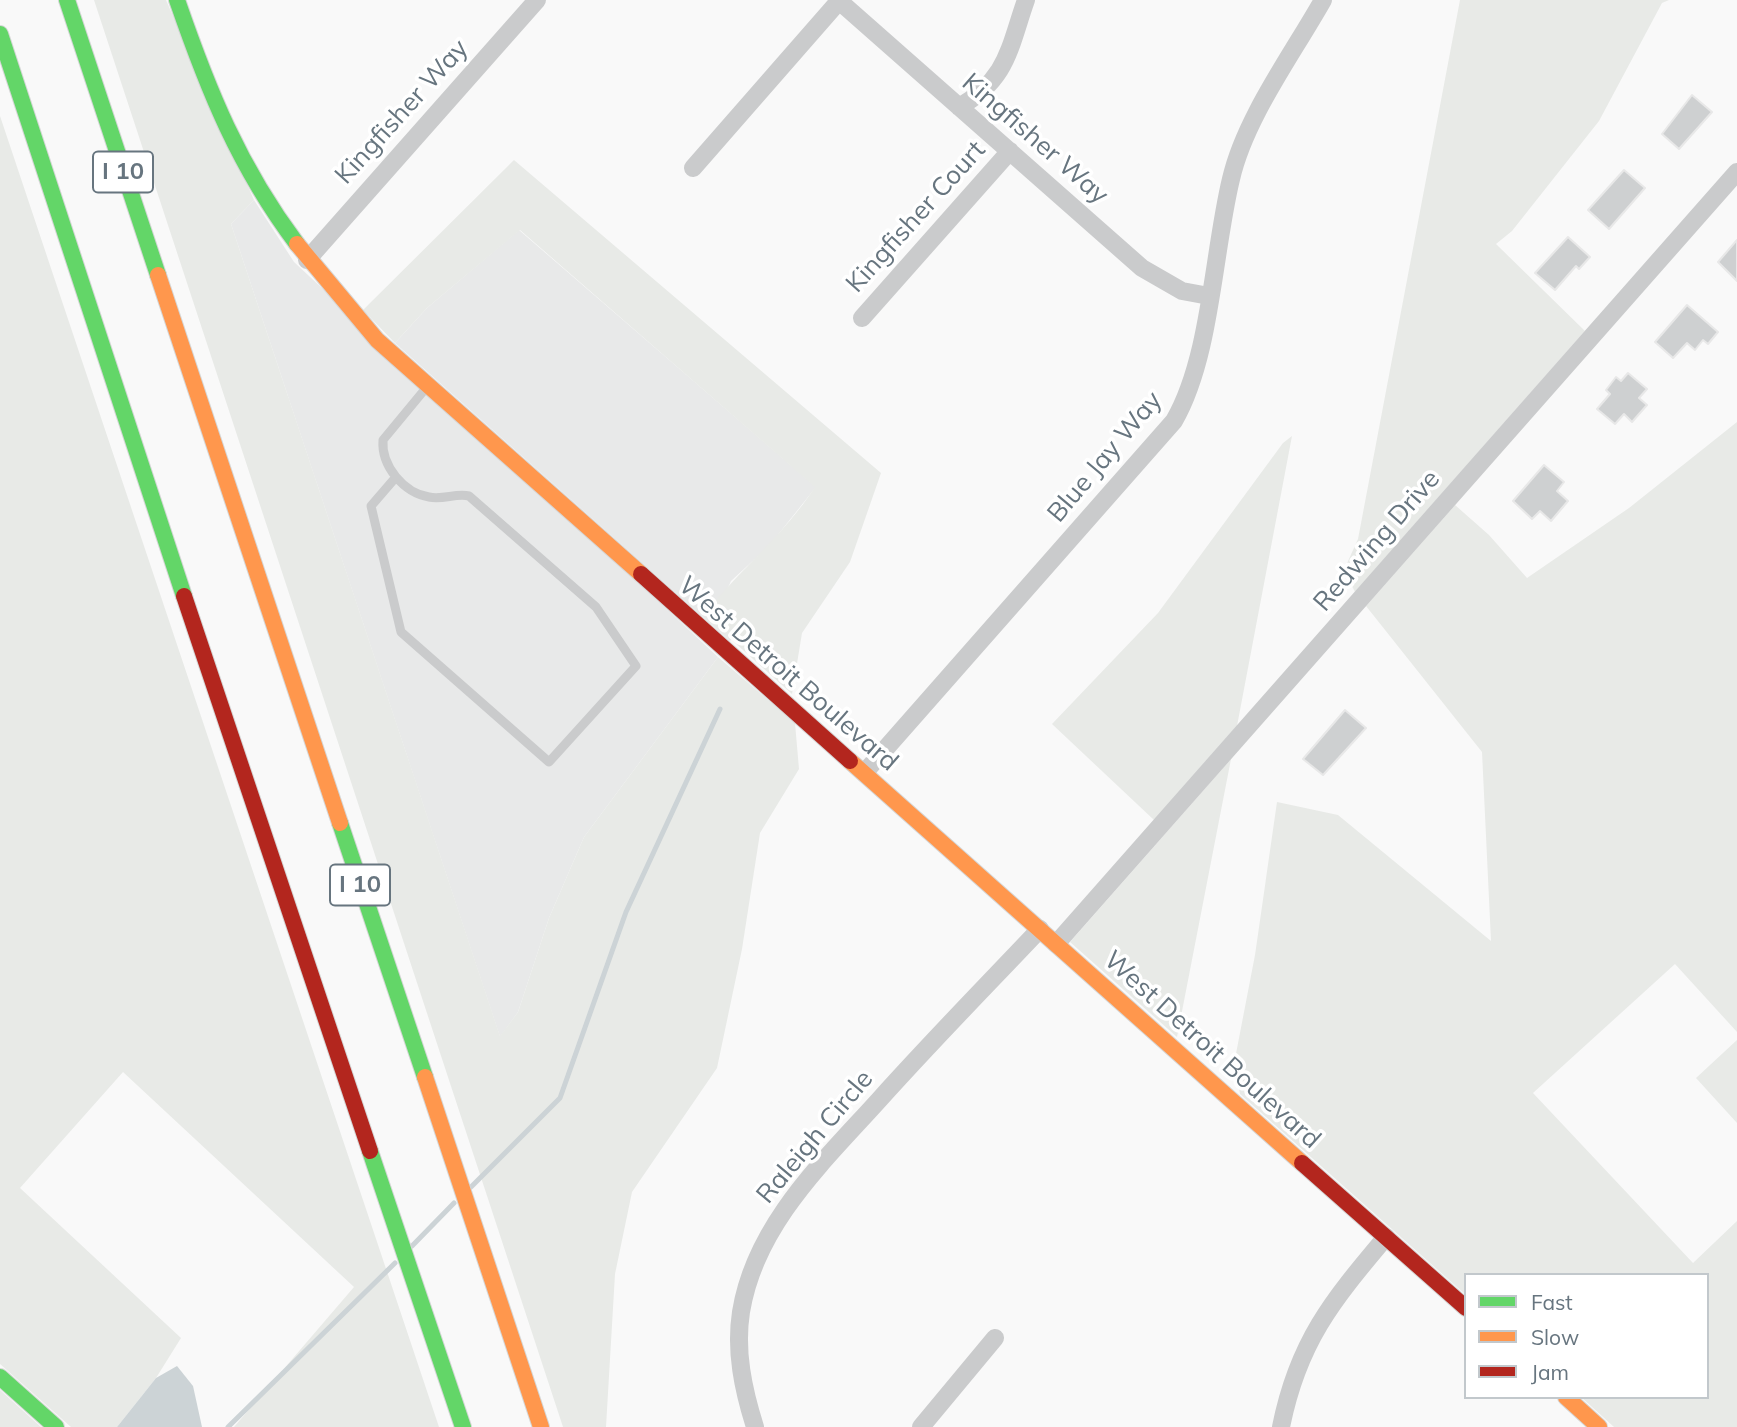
<!DOCTYPE html>
<style>
body{margin:0}
#map{position:relative;width:1737px;height:1427px;overflow:hidden;background:#f9f9f9;font-family:Mulish,sans-serif}
canvas{display:block}
.legend{position:absolute;left:1464px;top:1273px;width:245px;height:126px;box-sizing:border-box;background:#fff;border:2px solid #c2c8cc;margin:0;padding:9px 12px;list-style:none;font-size:21px;color:#67757f}
.legend li{display:flex;align-items:center;gap:14px;height:35px}
.legend b{width:35px;border:2px solid #c2c8cc}
</style>
<div id="map">
<canvas width="1737" height="1427"></canvas>
<ul class="legend">
<li><b style="height:9px;background:#63d668"></b>Fast</li>
<li><b style="height:9px;background:#ff974d"></b>Slow</li>
<li><b style="height:9px;background:#b3261e"></b>Jam</li>
</ul>
</div>
<script>
const c = document.querySelector('canvas').getContext('2d');
c.lineJoin = 'round';
function fill(path, color) { c.fillStyle = color; c.fill(path, 'evenodd'); }
function stroke(path, color, width, dash) { c.strokeStyle = color; c.lineWidth = width; c.lineCap = dash ? 'butt' : 'round'; c.setLineDash(dash || []); c.stroke(path); }
function write(font, color, halo, rows, align = 'center') {
  c.font = font + ' Mulish,sans-serif'; c.lineWidth = 7; c.setLineDash([]); c.textBaseline = 'middle'; c.strokeStyle = halo; c.fillStyle = color; for (const [text, x, y, turn = 0] of rows) {
    c.save(); c.translate(x, y); c.rotate((+turn || 0) * Math.PI / 180); c.textAlign = isNaN(turn) ? turn : align; if (halo) c.strokeText(text, 0, 0); c.fillText(text, 0, 0); c.restore();
  }
}
fill(new Path2D(`
 M254 200 294 262 718 657 584 837 549 918 518 1012 500 1037 231 224Z
 M519 230 816 487 769 546 731 581 712 622 732 638 730 641 395 343 427 308Z`), '#e8e9e9');
fill(new Path2D(`
 M94 0H166L254 200 231 224 500 1036 518 1012 549 918 584 837 718 657 795 723 799 769 760 833 742 949 717 1068 632 1192 615 1274 606 1427H563Z
 M1460 0H1669L1662 3 1599 121 1512 231 1496 244 1585 331 1355 592 1344 570 1358 539Z
 M0 116 439 1427H234L354 1287 123 1072 20 1188 181 1338 156 1378 117 1427H71L0 1364Z
 M514 160 881 473 850 562 802 633 792 694 704 615C739 570 784 535 815 487L520 230 427 308 395 343 363 310Z
 M1737 422V1032L1675 964 1533 1093 1693 1263 1737 1221V1427H1614L1581 1397H1707V1275H1466V1295L1240 1094 1234 1064 1255 955 1277 802 1338 815 1491 941 1482 752 1366 606 1455 505 1489 535 1527 578 1629 508Z
 M1292 436 1237 726 1154 820 1052 724 1158 613 1283 443Z
 M1231 759 1177 1037 1070 942Z
 M1737 1040V1123L1696 1078Z
 M0 1390 41 1427H0Z`), '#e8eae7');
fill(new Path2D(`
 M177 1366 193 1386 202 1427H117L156 1378Z`), '#ccd3d6');
stroke(new Path2D(`
 M471 1187 560 1098 626 912 720 709
 M412 1246 454 1203
 M228 1427 395 1263`), '#ccd3d6', 5);
const building = new Path2D(`
 M1692 95 1712 112 1679 149 1662 134Z
 M1624 170 1645 188 1609 229 1588 210Z
 M1568 237 1590 257 1579 269 1576 266 1555 290 1535 273Z
 M1737 240V281L1718 262Z
 M1687 305 1718 332 1708 344 1703 340 1695 350 1687 343 1673 358 1655 342Z
 M1628 373 1647 389 1639 398 1647 405 1632 422 1624 414 1615 424 1597 409 1610 394 1606 390 1616 377 1621 381Z
 M1544 465 1564 482 1557 491 1568 501 1551 521 1540 511 1532 519 1513 501Z
 M1345 710 1366 728 1323 775 1303 759Z`);
fill(building, '#ced0d1');
stroke(building, '#e8e8e8', 2);
const fast = new Path2D(`
 M67 0 158 275
 M177 0C208 90 239 167 297 244
 M0 34 184 596
 M340 823 425 1077
 M370 1151 463 1427
 M0 1377 56 1427`);
const slow = new Path2D(`
 M297 244 377 340 641 574
 M158 275 340 823
 M850 761 1302 1163
 M425 1077 541 1427
 M1566 1397 1599 1427`);
const jam = new Path2D(`
 M641 574 850 761
 M184 596 370 1151
 M1302 1163 1466 1308`);
stroke(fast, '#d5d6d6', 18);
stroke(slow, '#d5d6d6', 18);
stroke(jam, '#d5d6d6', 18);
stroke(new Path2D(`
 M396 477 371 506 401 632 549 762 636 666 596 607 469 496C456 493 443 500 429 497 404 493 381 466 383 440L426 388`), '#cacbcc', 9);
stroke(new Path2D(`
 M838 0 1142 268 1182 291 1209 296
 M959 107C1008 79 1009 48 1026 0
 M693 168 839 1
 M307 260 537 0
 M862 318 1010 151
 M865 772 1174 421C1211 357 1213 253 1231 179 1245 118 1292 55 1323 0
 M1056 944 1737 172
 M755 1427C743 1389 735 1351 741 1312 755 1225 823 1162 879 1100 931 1042 986 986 1040 929
 M921 1427 995 1338
 M1281 1427C1298 1342 1332 1301 1386 1237`), '#cacbcc', 18);
stroke(fast, '#63d668', 16);
stroke(slow, '#ff974d', 16);
stroke(jam, '#b3261e', 16);
for (const [x, y, w] of [
 [123,172,60],
 [360,885,60]
]) { const box = new Path2D(); box.roundRect(x - w / 2, y - 20.5, w, 41, 5); c.fillStyle = '#fff'; c.fill(box); stroke(box, '#67757f', 2); }
write('bold 24px', '#67757f', null, [
 ["I 10",123,172],
 ["I 10",360,885]
]);
write('26px', '#67757f', '#fff', [
 ["Kingfisher Way",402,112,-48],
 ["Kingfisher Way",1035,139,41],
 ["Kingfisher Court",916,217,-48],
 ["Blue Jay Way",1105,457,-50],
 ["Redwing Drive",1377,541,-49],
 ["West Detroit Boulevard",788,674,41],
 ["West Detroit Boulevard",1212,1050,42],
 ["Raleigh Circle",815,1137,-50]
]);
</script>
